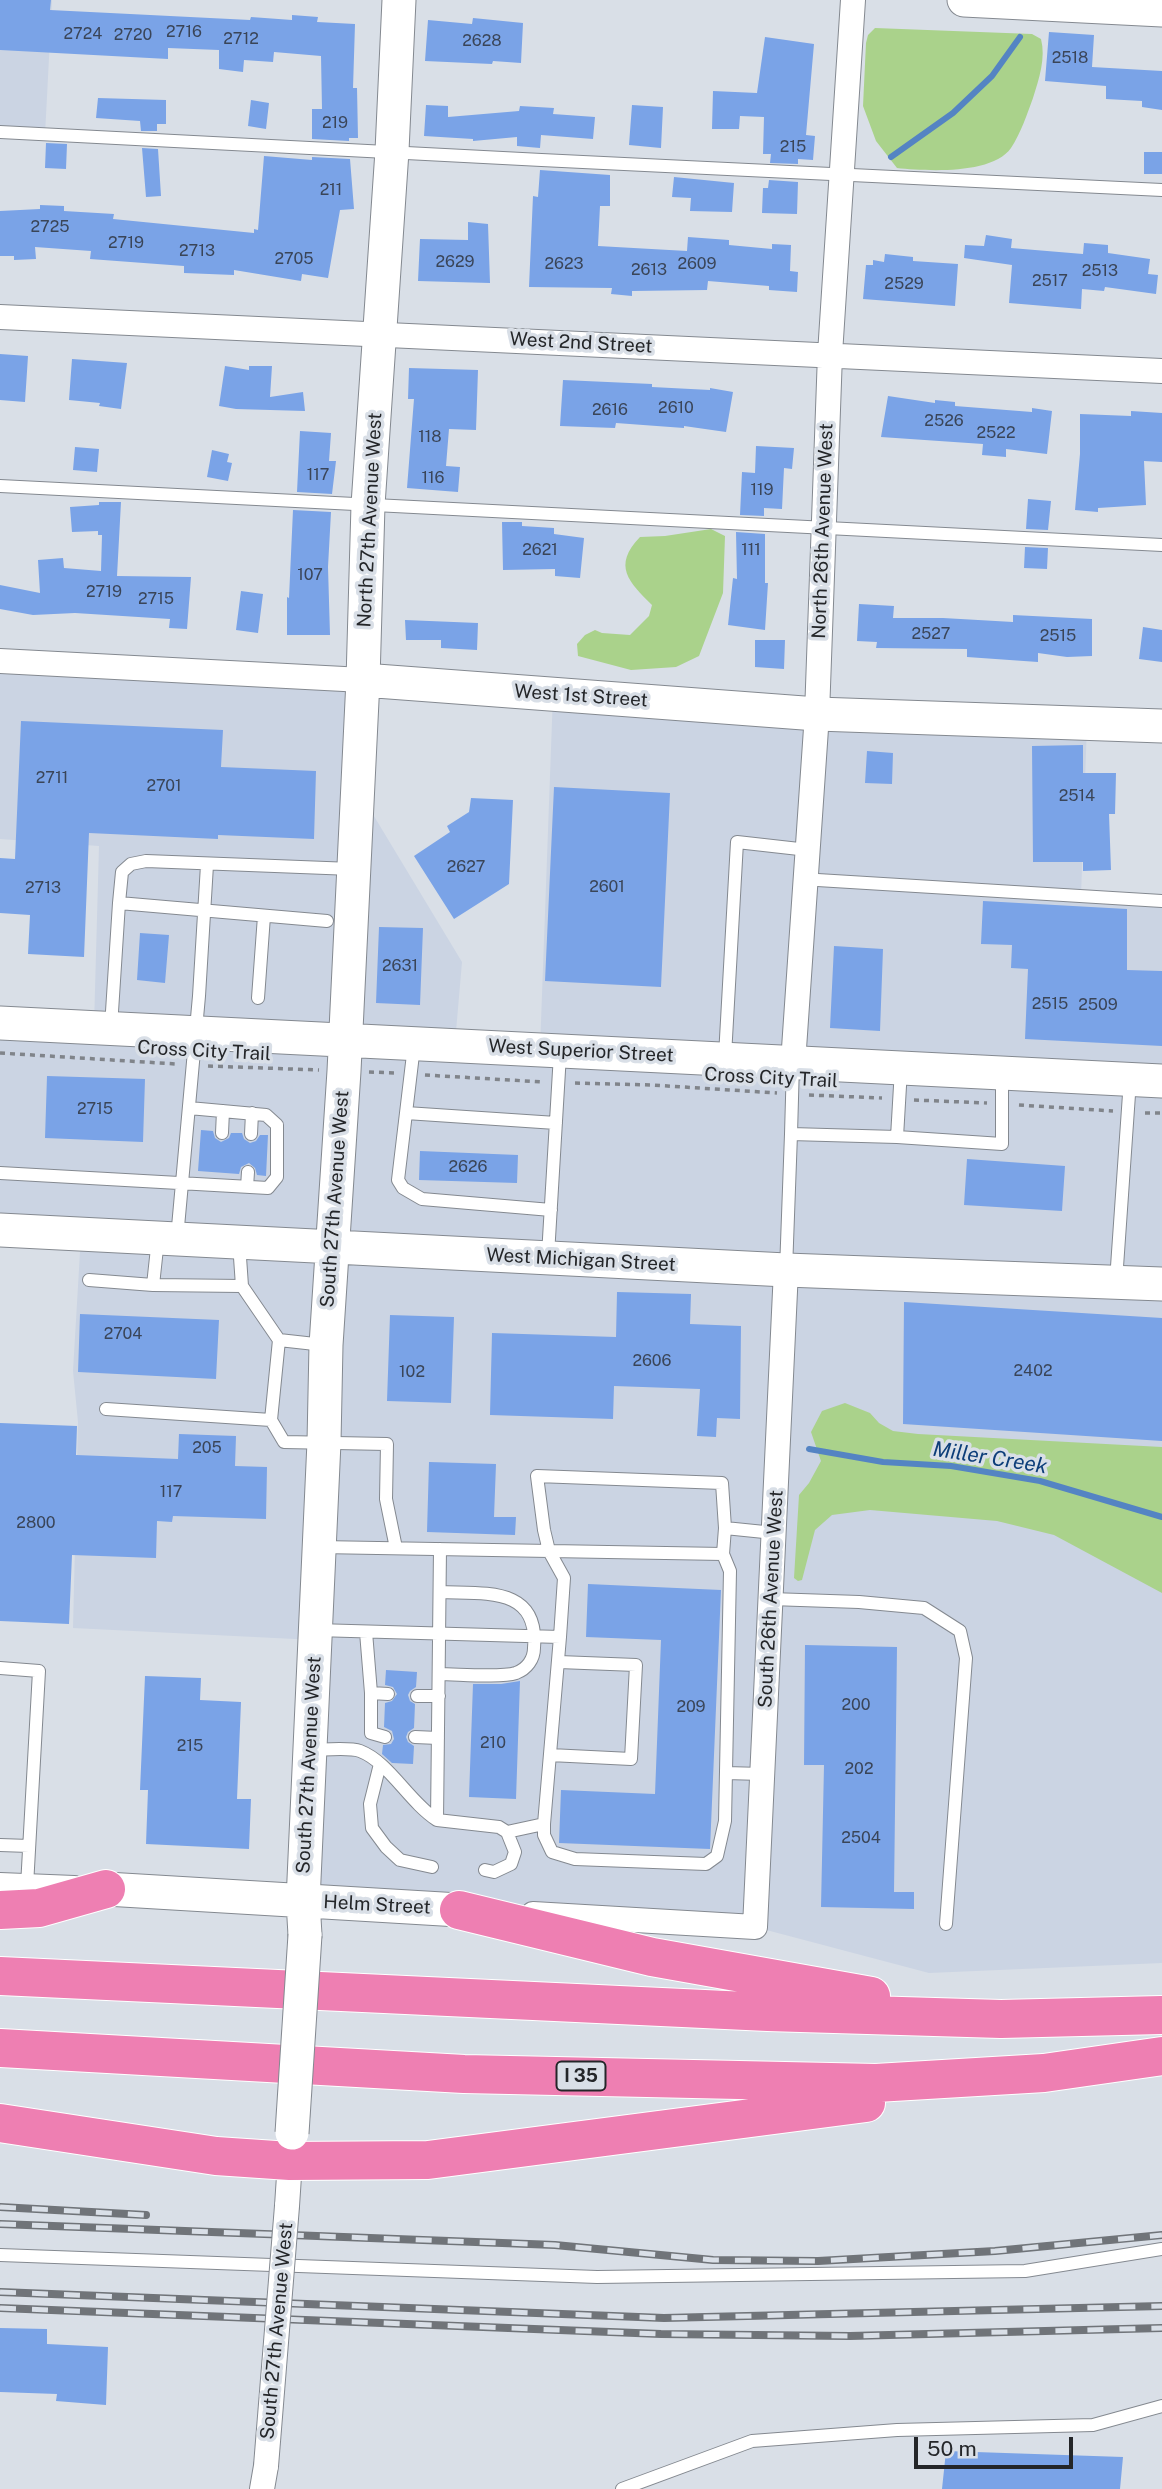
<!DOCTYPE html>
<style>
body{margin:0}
#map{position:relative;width:1162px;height:2489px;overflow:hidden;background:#d9dfe7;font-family:"Public Sans",sans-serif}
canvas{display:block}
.scale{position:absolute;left:914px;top:2437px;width:159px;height:32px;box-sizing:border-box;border:4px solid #242629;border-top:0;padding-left:9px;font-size:21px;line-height:24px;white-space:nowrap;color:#242629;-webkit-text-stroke:5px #d9dfe7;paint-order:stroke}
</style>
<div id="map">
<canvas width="1162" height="2489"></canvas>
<div class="scale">50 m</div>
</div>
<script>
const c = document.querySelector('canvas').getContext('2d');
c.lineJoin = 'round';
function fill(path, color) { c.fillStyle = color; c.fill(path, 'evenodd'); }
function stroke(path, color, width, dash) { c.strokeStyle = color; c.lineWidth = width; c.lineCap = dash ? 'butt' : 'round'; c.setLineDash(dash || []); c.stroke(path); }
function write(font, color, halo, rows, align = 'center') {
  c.font = font + ' "Public Sans",sans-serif'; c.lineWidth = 7; c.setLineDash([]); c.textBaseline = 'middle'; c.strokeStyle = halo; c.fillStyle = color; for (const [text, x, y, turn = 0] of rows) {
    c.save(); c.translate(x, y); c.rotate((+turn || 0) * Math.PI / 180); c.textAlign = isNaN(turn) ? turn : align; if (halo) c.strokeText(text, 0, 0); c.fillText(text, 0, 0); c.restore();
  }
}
fill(new Path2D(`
 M0 0H52L45 135 0 132Z
 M0 661 363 680 357 788 462 962 455 1043 540 1049 553 694 1087 724 1081 896 1162 901V1963L929 1973 755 1927 303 1901 315 1640 73 1628 78 1422 73 1371 81 1235 0 1230V1022L94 1026 99 846 0 839Z`), '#cbd4e3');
fill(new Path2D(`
 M875 28 1032 34 1041 39C1046 58 1039 79 1033 98 1027 114 1021 133 1011 148 992 175 926 171 897 168L876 141 863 106 866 43 868 35Z
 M711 529 725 536 723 593 699 656 676 667 631 670 578 656 577 644 585 635 595 630 602 633 630 635 649 616 652 605C629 582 612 566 640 537L665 536Z
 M845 1403 870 1413 879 1423 893 1431 918 1434 1162 1447V1593L1054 1535 997 1521 870 1510 832 1515 815 1530 802 1580 798 1581 794 1578 799 1495 809 1483 821 1461 811 1432 822 1411Z`), '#aad28b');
stroke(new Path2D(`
 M891 157 953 113 992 76 1020 37
 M809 1449 883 1462 951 1466 1040 1481 1162 1517`), '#5484c3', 6);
fill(new Path2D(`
 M0 0H51L50 10 250 20 251 17 292 20V15L318 17 317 22 355 24 353 88H357L358 138H349V141L312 139V109H322L321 56 274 52 273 62 244 60 243 72 219 69V50L168 48V59L0 50Z
 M473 18 523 23 521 63 493 61 492 64 425 61 428 20 472 24Z
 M1049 32 1094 35 1092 67 1162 71V110L1142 107V101L1106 99V86L1045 81Z
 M765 37 814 44 806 135 815 136 813 160 798 159V164L770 163 771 154H763L764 117 740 116 739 129H712L713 91 757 93Z
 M98 98 166 100V124H157V131H141L140 121 96 118Z
 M251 100 269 103 266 129 248 126Z
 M426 105 448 106V117L519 111 520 106 554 108 553 114 595 117 593 139 541 135 540 148 517 146V137L473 141V139L424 136Z
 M632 105 663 107 661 148 629 145Z
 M46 143 67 144 66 169 45 168Z
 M142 148 158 149 161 196 146 197Z
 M1144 152H1162V174H1144Z
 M264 156 312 160V157L350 159 354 209 340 210 328 278 302 274 301 281 234 270V275L184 273V266L90 259 91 251 35 247 36 259 14 260V256H0V211L40 209V205L64 206V211L114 214 113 219 254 233V229L258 230Z
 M540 170 610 175V206H600L598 246 687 251 688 237 729 240V245L772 249V244L791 245 790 271 798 272 797 292 769 290V286L708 281 707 290 632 291V296L611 294 612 288 529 287 533 196 538 197Z
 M674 177 734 183 732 212 690 211 691 198 672 197Z
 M769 180 798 182 797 214 762 213 763 188H768Z
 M468 222 488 224 490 283 418 281 420 239 468 240Z
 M986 235 1012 239 1011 248 1083 254 1084 243 1108 245V253L1150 259 1148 274 1158 275 1156 294 1105 287 1104 291 1082 289 1081 309 1009 303 1012 265 964 258 965 245 984 246Z
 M885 254 913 257V261L958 264 955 306 863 299 866 265H873V260L884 262Z
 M0 354 28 356 25 402 0 400Z
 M72 359 127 363 121 409 99 406 100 403 69 400Z
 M225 366 249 370V366H272L270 397 303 392 305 411 236 409 219 406Z
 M409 368 478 370 476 430 449 429 446 466 460 467 458 492 407 488 414 399H408Z
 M563 380 652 384V387L710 390V388L733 392 726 432 684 426V428L616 423 615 428 560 426Z
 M888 396 935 403V400L955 402V406L1032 412V408L1052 411 1047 454 1006 449V457L982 455 983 444 881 437Z
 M1131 411 1162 413V462L1144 461 1146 505 1098 508V512L1075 510 1080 454V414L1131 416Z
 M300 431 331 433 329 461H336L332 494 297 492Z
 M756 446 794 448 792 469 784 468 782 509 764 508V516L740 515 742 472 755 473Z
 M75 447 99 449 97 472 73 470Z
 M212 450 229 454 227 462 232 463 228 481 207 477Z
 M1028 499 1051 501 1048 530 1026 529Z
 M99 502H121L117 576 191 577 187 629 169 628 170 619 75 613 33 615 0 609V585L40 593 38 560 63 558 64 568 101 571 102 535H98V531L72 532 70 507 99 505Z
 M293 510 331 512 328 567 330 635H287V597L289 598Z
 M502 522H522V526L554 528V534L584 538 580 578 555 576V569L503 570Z
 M736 532 765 534V583H768L765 630 728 625 733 578 737 579Z
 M1025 547 1048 548 1047 569 1024 568Z
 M241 591 263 594 258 633 236 630Z
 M859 604 894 606 893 618H943L1013 622V615L1092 619V656L1067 657 1038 653V662L967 657V649L876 648 877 642 857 641Z
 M405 620 478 623 477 650 441 648V640H406Z
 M1143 627 1162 630V662L1139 659Z
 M755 640H785L784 669 755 667Z
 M21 721 223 730 221 767 316 771 314 839 218 835V839L89 833 84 957 28 954 30 915 0 913V858L15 859Z
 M1083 745V773H1116L1115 814H1109L1111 870 1083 871V862H1033L1032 746Z
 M867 751 893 753 892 784 865 783Z
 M554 787 670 793 661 987 545 981Z
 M471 798 513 800 509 884 454 919 414 856 450 832 447 826 469 812Z
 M983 901 1127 909V970L1162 971V1046L1025 1039 1028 969 1011 968 1012 945 981 944Z
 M379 927 423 928 420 1005 376 1003Z
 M140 933 169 935 165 983 137 980Z
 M834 946 883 949 880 1031 830 1028Z
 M47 1076 145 1079 143 1142 45 1138Z
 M201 1130 213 1131 215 1138 221 1142 229 1138 231 1133H242L244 1139 250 1143 256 1141 260 1135H268L266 1176 257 1175 255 1168 249 1163 241 1167 239 1174 198 1171Z
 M420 1151 518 1155 517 1183 419 1180Z
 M967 1159 1065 1166 1062 1211 964 1205Z
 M617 1292 691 1294 690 1324 741 1326 740 1419 717 1418 716 1437 697 1436 700 1389 614 1386 613 1419 490 1415 492 1333 616 1337Z
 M904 1302 1162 1318V1441L903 1424Z
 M80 1314 219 1320 216 1379 78 1372Z
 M390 1315 454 1317 451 1403 387 1401Z
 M0 1423 77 1426 76 1455 178 1459 179 1434 236 1436 235 1466 267 1467 266 1519 173 1516 172 1522 157 1521 156 1558 72 1555 69 1624 0 1621Z
 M429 1462 496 1464 494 1517H516L515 1535 427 1532Z
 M588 1584 721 1590 710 1849 559 1843 561 1790 655 1794 661 1640 586 1637Z
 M805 1645 897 1647 894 1892H914V1909L821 1907 824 1765H804Z
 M386 1670 417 1672 416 1687 410 1691 408 1695 410 1701 415 1704 414 1728 408 1732 406 1737 408 1742 414 1746 413 1764 392 1763 382 1754 383 1745 391 1744 394 1739 392 1731 384 1727 385 1703 392 1701 397 1694 393 1687 385 1685Z
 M145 1676 201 1678 200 1700 241 1702 237 1799H251L249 1849 146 1844 148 1790H140Z
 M520 1681 516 1799 469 1797 473 1684H501Z
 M0 2328 47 2329V2344L108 2347 106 2405 56 2401 57 2394 0 2392Z
 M946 2451 1123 2457 1120 2489H942Z`), '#7aa3e7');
const lane = new Path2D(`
 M0 132C387 152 775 173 1162 190
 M0 486 1162 545
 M801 879 1162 901
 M119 903 122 872 131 864 146 861 352 869
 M258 998 264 916
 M111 1027 119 903 327 921
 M414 1046 398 1180 403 1188 422 1199 551 1210
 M725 1056 737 842 808 850
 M793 1063 791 1134 897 1137 1002 1144V1074
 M406 1113 556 1123
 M222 1133 223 1111
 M251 1134 252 1113
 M897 1137 901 1069
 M0 1173 268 1188 277 1177V1125L266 1115 189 1108
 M247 1187 248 1172
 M177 1238 199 996 207 865
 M239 1243 242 1286 279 1340 324 1345
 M548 1255 560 1054
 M786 1270 791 1134
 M89 1280 153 1285 158 1239
 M1116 1281 1130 1080
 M153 1285 242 1286
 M106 1409 271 1420 279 1340
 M271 1420 284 1442 387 1444 386 1499 396 1548
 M320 1547 723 1554 725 1528 774 1533
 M440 1549 437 1820 499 1827 507 1832 515 1852 511 1864 494 1872 485 1870
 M771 1599 859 1602 924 1608 960 1631 966 1658 946 1924
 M316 1630 560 1637 564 1578 549 1551 544 1530 537 1476 722 1483 725 1528
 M366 1632 371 1693 388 1694
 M560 1637 544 1824V1835L552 1852 575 1859 706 1864 717 1856 725 1821 730 1571 723 1554
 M0 1668 39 1671 27 1886
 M439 1674C458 1674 500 1678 516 1673 527 1669 534 1659 534 1648 539 1586 485 1594 440 1592
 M371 1693V1733L385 1737
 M417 1696H439
 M415 1737 438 1738
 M311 1750C323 1750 349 1747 360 1751 389 1762 409 1802 437 1820
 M550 1755 631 1759 636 1665 559 1662
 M380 1764 370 1804 372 1828 386 1847 400 1860 432 1867
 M726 1773 762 1774
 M507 1832 544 1824
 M0 1845 29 1846
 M0 2255 597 2277 1025 2271 1162 2249
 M622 2489 752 2441 897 2430 1093 2425 1162 2406`);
const street = new Path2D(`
 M0 317 1162 371
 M0 661 363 680
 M793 1063 817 714 830 354 853 0
 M0 1885 74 1888
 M533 1914 755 1927 786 1270
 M287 2206 290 2161
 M262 2489 266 2466`);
const secondary = new Path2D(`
 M964 0 1162 10
 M363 680 817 714 1162 726
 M0 1023 1162 1081
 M0 1230 786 1270 1162 1284
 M106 1889 459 1910
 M305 1935 303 1901 324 1442 326 1345 344 1071 363 680 368 505 392 151 399 0`);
const highway = new Path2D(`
 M0 1910 39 1908 106 1889
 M459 1910 652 1957 871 1996
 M0 1976 768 2012 1001 2019 1162 2015
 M0 2048 464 2074 876 2083 1044 2073 1162 2056
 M0 2123 216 2156 290 2161 428 2160 866 2103`);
stroke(lane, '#848990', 14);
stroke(street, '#848990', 26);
stroke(secondary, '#848990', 35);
stroke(highway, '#fff', 40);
stroke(new Path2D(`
 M0 1053 176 1064
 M208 1066 319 1070
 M369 1072 396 1073
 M425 1075 543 1082
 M575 1083 652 1085 777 1093
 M809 1095 882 1098
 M914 1100 987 1103
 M1019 1105 1113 1111
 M1145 1113H1162`), '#80848a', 3.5, [5, 5]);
stroke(lane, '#fff', 12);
stroke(street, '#fff', 24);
stroke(secondary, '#fff', 33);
stroke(highway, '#ee7fb2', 38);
const rail = new Path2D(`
 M0 2207 146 2215
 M0 2224 555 2245 713 2260 818 2261 995 2251 1162 2235
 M0 2292 664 2318 1162 2306
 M0 2308 661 2334 850 2336 1162 2328`);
stroke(rail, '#707479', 8);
stroke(rail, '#d9dfe7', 5, [16]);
const streetBridge = new Path2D(`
 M266 2466 287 2206`);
const secondaryBridge = new Path2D(`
 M292 2133 305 1935`);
stroke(streetBridge, '#848990', 26, []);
stroke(secondaryBridge, '#848990', 35, []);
stroke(streetBridge, '#fff', 24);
stroke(secondaryBridge, '#fff', 33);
write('16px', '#3a4558', null, [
 ["2716",184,32],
 ["2724",83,34],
 ["2720",133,35],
 ["2712",241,39],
 ["2628",482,41],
 ["2518",1070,58],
 ["219",335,123],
 ["215",793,147],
 ["211",331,190],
 ["2725",50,227],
 ["2719",126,243],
 ["2713",197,251],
 ["2705",294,259],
 ["2629",455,262],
 ["2623",564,264],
 ["2609",697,264],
 ["2613",649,270],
 ["2513",1100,271],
 ["2517",1050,281],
 ["2529",904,284],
 ["2610",676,408],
 ["2616",610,410],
 ["2526",944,421],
 ["2522",996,433],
 ["118",430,437],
 ["117",318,475],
 ["116",433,478],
 ["119",762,490],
 ["2621",540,550],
 ["111",751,550],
 ["107",310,575],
 ["2719",104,592],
 ["2715",156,599],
 ["2527",931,634],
 ["2515",1058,636],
 ["2711",52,778],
 ["2701",164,786],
 ["2514",1077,796],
 ["2627",466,867],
 ["2601",607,887],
 ["2713",43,888],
 ["2631",400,966],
 ["2515",1050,1004],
 ["2509",1098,1005],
 ["2715",95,1109],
 ["2626",468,1167],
 ["2704",123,1334],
 ["2606",652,1361],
 ["2402",1033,1371],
 ["102",412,1372],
 ["205",207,1448],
 ["117",171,1492],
 ["2800",36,1523],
 ["200",856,1705],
 ["209",691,1707],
 ["210",493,1743],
 ["215",190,1746],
 ["202",859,1769],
 ["2504",861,1838]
]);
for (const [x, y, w] of [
 [581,2076,49]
]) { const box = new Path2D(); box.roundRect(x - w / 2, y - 14.5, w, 29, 5); c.fillStyle = '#d9dfe7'; c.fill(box); stroke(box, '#242629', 2); }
write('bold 18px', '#242629', null, [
 ["I 35",581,2076]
]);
write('19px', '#242629', '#d9dfe7', [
 ["West 2nd Street",581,343,3],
 ["North 27th Avenue West",370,520,-87],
 ["North 26th Avenue West",823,531,-88],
 ["West 1st Street",581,696,4],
 ["Cross City Trail",204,1051,3],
 ["West Superior Street",581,1051,3],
 ["Cross City Trail",771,1078,3],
 ["South 27th Avenue West",335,1199,-86],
 ["West Michigan Street",581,1260,3],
 ["South 26th Avenue West",771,1599,-87],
 ["South 27th Avenue West",309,1765,-87],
 ["Helm Street",377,1905,3],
 ["South 27th Avenue West",277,2331,-85]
]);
write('italic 21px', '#0d3e79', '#d9dfe7', [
 ["Miller Creek",990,1458,9]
]);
</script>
